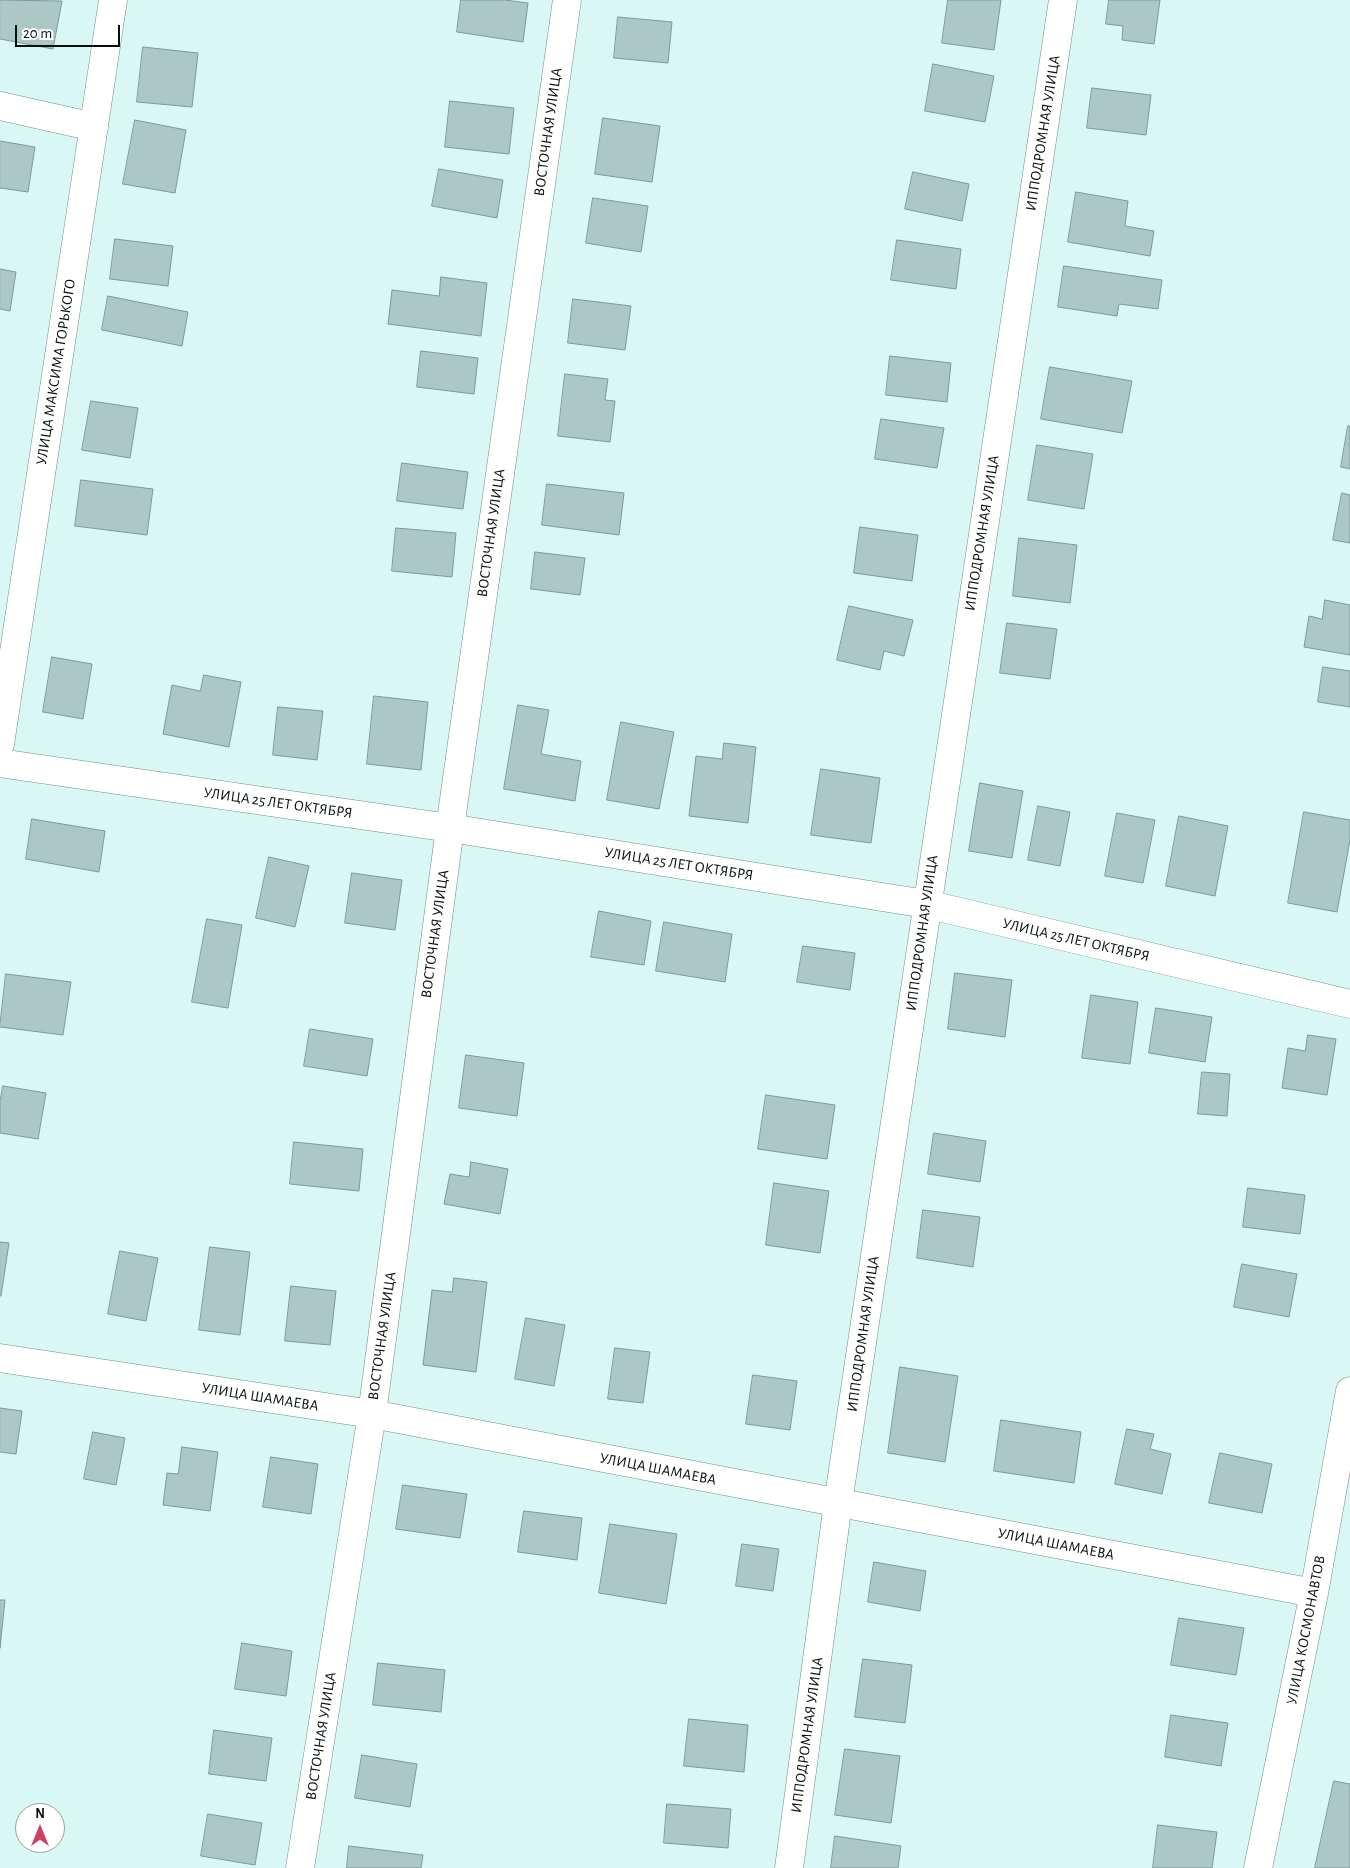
<!DOCTYPE html>
<meta charset="utf-8">
<style>
body{margin:0}
#map{position:relative;width:1350px;height:1868px;overflow:hidden;background:#d9f8f5;font-family:"Alegreya Sans",sans-serif}
canvas{display:block}
.north{position:absolute;left:15px;top:1803px;width:50px;height:50px;box-sizing:border-box;background:#fff;border:1px solid #9b9f9e;border-radius:50%;rotate:0deg;font-size:14px;font-weight:700;line-height:20px;text-align:center;color:#040e0d}
.north::after{content:'';display:block;margin:auto;width:18px;height:22px;background:#cf4065;clip-path:polygon(50% 0,100% 100%,50% 72%,0 100%)}
.scale{position:absolute;left:15px;top:25px;width:105px;height:22px;box-sizing:border-box;border:2px solid #040e0d;border-top:0;padding-left:6px;font-size:15px;line-height:18px;white-space:nowrap;color:#040e0d;-webkit-text-stroke:4px #fff;paint-order:stroke}
</style>
<div id="map">
<canvas width="1350" height="1868"></canvas>
<div class="north">N</div>
<div class="scale">20 m</div>
</div>
<script>
const c = document.querySelector('canvas').getContext('2d');
c.lineJoin = 'round';
function fill(path, color) { c.fillStyle = color; c.fill(path, 'evenodd'); }
function stroke(path, color, width, dash) { c.strokeStyle = color; c.lineWidth = width; c.lineCap = dash ? 'butt' : 'round'; c.setLineDash(dash || []); c.stroke(path); }
function write(font, color, halo, rows, align = 'center') {
  c.font = font + ' "Alegreya Sans",sans-serif'; c.lineWidth = 4.5; c.setLineDash([]); c.textBaseline = 'middle'; c.strokeStyle = halo; c.fillStyle = color; for (const [text, x, y, turn = 0] of rows) {
    c.save(); c.translate(x, y); c.rotate((+turn || 0) * Math.PI / 180); c.textAlign = isNaN(turn) ? turn : align; if (halo) c.strokeText(text, 0, 0); c.fillText(text, 0, 0); c.restore();
  }
}
const building = new Path2D(`
 M0 0 62 1 53 49 0 39Z
 M461 0H505L528 3 523 42 457 32Z
 M948 0H1001L994 50 942 43Z
 M1109 0H1160L1154 44 1122 40 1123 26 1106 24Z
 M618 17 672 22 668 63 614 58Z
 M143 47 198 53 192 107 137 102Z
 M933 64 994 76 985 122 925 111Z
 M1092 88 1151 95 1146 135 1087 128Z
 M450 101 514 108 509 154 445 147Z
 M603 118 660 126 652 182 595 174Z
 M135 120 186 130 175 193 123 184Z
 M0 141 35 147 28 192 0 188Z
 M439 169 503 180 497 218 432 206Z
 M913 172 969 184 962 221 905 209Z
 M1076 192 1128 201 1125 226 1154 231 1150 256 1068 242Z
 M593 198 648 206 641 252 586 243Z
 M115 239 173 246 168 286 110 279Z
 M897 240 961 249 956 289 891 280Z
 M1064 266 1162 280 1158 309 1119 304 1117 316 1058 307Z
 M0 269 16 272 10 311 0 309Z
 M441 277 487 283 481 336 388 324 392 290 439 296Z
 M108 296 188 312 182 346 102 330Z
 M573 299 631 306 625 350 568 343Z
 M421 351 478 358 474 394 417 387Z
 M890 356 951 363 947 402 886 395Z
 M1050 367 1132 381 1122 433 1041 419Z
 M565 374 608 379 605 400 615 401 610 442 558 436Z
 M91 401 138 408 130 458 82 450Z
 M881 419 944 428 937 468 875 459Z
 M1348 426H1350V469L1341 467Z
 M1037 445 1093 454 1084 509 1028 500Z
 M402 463 468 472 463 509 397 501Z
 M81 480 153 489 147 535 75 526Z
 M547 484 624 493 619 535 542 525Z
 M1342 493 1350 495V543L1333 540Z
 M860 527 918 535 912 581 854 573Z
 M396 528 456 533 452 577 392 571Z
 M1019 538 1077 545 1070 603 1013 596Z
 M535 552 585 558 580 595 531 589Z
 M1325 600 1350 605V655L1304 647 1309 616 1322 619Z
 M849 606 913 620 904 656 884 651 880 670 837 660Z
 M1007 623 1057 629 1050 679 1000 673Z
 M52 657 92 664 83 719 43 712Z
 M1323 667 1350 671V707L1318 702Z
 M204 675 241 682 229 747 163 734 172 685 200 691Z
 M374 696 428 702 421 770 367 764Z
 M518 705 549 710 541 754 581 761 575 801 504 789Z
 M278 707 323 711 317 760 273 755Z
 M621 722 674 732 659 809 607 800Z
 M724 743 756 747 748 823 689 816 696 756 722 759Z
 M821 769 880 778 871 843 811 835Z
 M980 783 1023 791 1012 858 969 851Z
 M1038 806 1070 812 1060 866 1028 860Z
 M1304 812 1350 820V840L1337 912 1288 903Z
 M1117 813 1155 820 1143 883 1105 876Z
 M1179 816 1228 826 1215 896 1166 886Z
 M32 819 105 831 99 872 26 859Z
 M269 857 309 866 295 927 256 918Z
 M352 873 402 880 395 930 345 923Z
 M599 911 651 921 644 965 591 957Z
 M207 919 242 925 228 1008 192 1002Z
 M664 922 732 934 725 982 656 971Z
 M803 946 855 953 850 990 797 982Z
 M955 973 1012 980 1005 1037 948 1029Z
 M6 974 71 982 63 1035 0 1027Z
 M1091 995 1138 1002 1130 1064 1082 1058Z
 M1156 1008 1212 1017 1205 1062 1149 1053Z
 M310 1029 373 1039 367 1076 304 1066Z
 M1308 1035 1336 1039 1327 1095 1282 1088 1288 1048 1305 1051Z
 M466 1055 524 1063 517 1116 459 1108Z
 M1202 1072 1230 1074 1227 1116 1198 1114Z
 M3 1086 46 1093 38 1139 0 1133V1102Z
 M766 1095 835 1105 827 1159 758 1149Z
 M934 1133 986 1141 980 1182 928 1174Z
 M294 1142 363 1149 359 1191 290 1184Z
 M471 1162 508 1169 500 1214 444 1204 450 1174 469 1177Z
 M774 1183 829 1191 820 1253 766 1245Z
 M1248 1188 1305 1195 1300 1234 1243 1227Z
 M923 1210 980 1217 973 1267 917 1258Z
 M0 1242 9 1243 1 1296H0Z
 M210 1247 250 1252 240 1335 199 1330Z
 M120 1251 158 1258 146 1321 108 1314Z
 M1242 1264 1297 1274 1289 1317 1234 1307Z
 M454 1278 487 1282 476 1372 423 1365 432 1290 452 1292Z
 M291 1286 336 1291 330 1345 285 1341Z
 M526 1318 565 1325 554 1386 515 1379Z
 M615 1348 650 1352 643 1403 608 1399Z
 M900 1367 958 1376 945 1462 888 1453Z
 M753 1375 797 1381 790 1430 746 1424Z
 M0 1408 22 1411 16 1454 0 1452Z
 M1001 1420 1081 1432 1074 1483 994 1471Z
 M1127 1429 1154 1434 1150 1449 1171 1454 1162 1494 1115 1484Z
 M93 1432 125 1438 116 1485 84 1479Z
 M182 1447 218 1452 210 1511 163 1505 167 1473 178 1474Z
 M1220 1453 1272 1464 1262 1513 1209 1503Z
 M271 1457 318 1464 311 1514 263 1507Z
 M403 1485 467 1494 460 1538 396 1529Z
 M524 1511 582 1518 577 1560 518 1552Z
 M610 1524 677 1534 666 1604 599 1593Z
 M742 1544 779 1549 773 1591 736 1586Z
 M874 1562 926 1571 920 1611 868 1602Z
 M0 1600H5L0 1648Z
 M1179 1618 1244 1628 1236 1675 1171 1665Z
 M242 1643 292 1651 286 1696 235 1689Z
 M863 1659 912 1665 905 1723 855 1717Z
 M378 1663 445 1670 441 1712 373 1705Z
 M1171 1715 1228 1723 1221 1766 1165 1757Z
 M689 1719 748 1725 744 1772 684 1766Z
 M214 1730 272 1738 266 1781 209 1774Z
 M845 1749 900 1756 891 1823 835 1815Z
 M362 1755 417 1764 410 1807 355 1798Z
 M1334 1781 1350 1784V1868H1315Z
 M667 1804 731 1809 728 1848 664 1843Z
 M208 1814 262 1823 255 1865 201 1856Z
 M1158 1825 1217 1832 1212 1868H1153Z
 M835 1836 901 1846 898 1868H831Z
 M349 1846 423 1855 421 1868H347Z`);
fill(building, '#abc8c5');
stroke(building, '#7d9996', 1);
const minor = new Path2D(`
 M0 106 94 127
 M0 744 113 0
 M0 763 450 828 926 904 1350 1004
 M0 1358 372 1414 1314 1593
 M300 1868 372 1414 450 828 567 0
 M789 1868 838 1503 1063 0
 M1258 1868 1314 1593 1350 1391`);
stroke(minor, '#718d8a', 29);
stroke(minor, '#fff', 28);
write('15px', '#040e0d', '#fff', [
 ["ВОСТОЧНАЯ УЛИЦА",548,132,-82],
 ["ИППОДРОМНАЯ УЛИЦА",1043,133,-81],
 ["УЛИЦА МАКСИМА ГОРЬКОГО",56,372,-81],
 ["ВОСТОЧНАЯ УЛИЦА",491,533,-82],
 ["ИППОДРОМНАЯ УЛИЦА",982,533,-81],
 ["УЛИЦА 25 ЛЕТ ОКТЯБРЯ",278,803,8],
 ["УЛИЦА 25 ЛЕТ ОКТЯБРЯ",679,864,9],
 ["ИППОДРОМНАЯ УЛИЦА",922,933,-82],
 ["ВОСТОЧНАЯ УЛИЦА",435,934,-82],
 ["УЛИЦА 25 ЛЕТ ОКТЯБРЯ",1076,940,13],
 ["ИППОДРОМНАЯ УЛИЦА",863,1334,-82],
 ["ВОСТОЧНАЯ УЛИЦА",382,1336,-82],
 ["УЛИЦА ШАМАЕВА",260,1397,9],
 ["УЛИЦА ШАМАЕВА",658,1469,11],
 ["УЛИЦА ШАМАЕВА",1056,1544,11],
 ["УЛИЦА КОСМОНАВТОВ",1306,1630,-79],
 ["ИППОДРОМНАЯ УЛИЦА",807,1735,-82],
 ["ВОСТОЧНАЯ УЛИЦА",321,1736,-81]
]);
</script>
